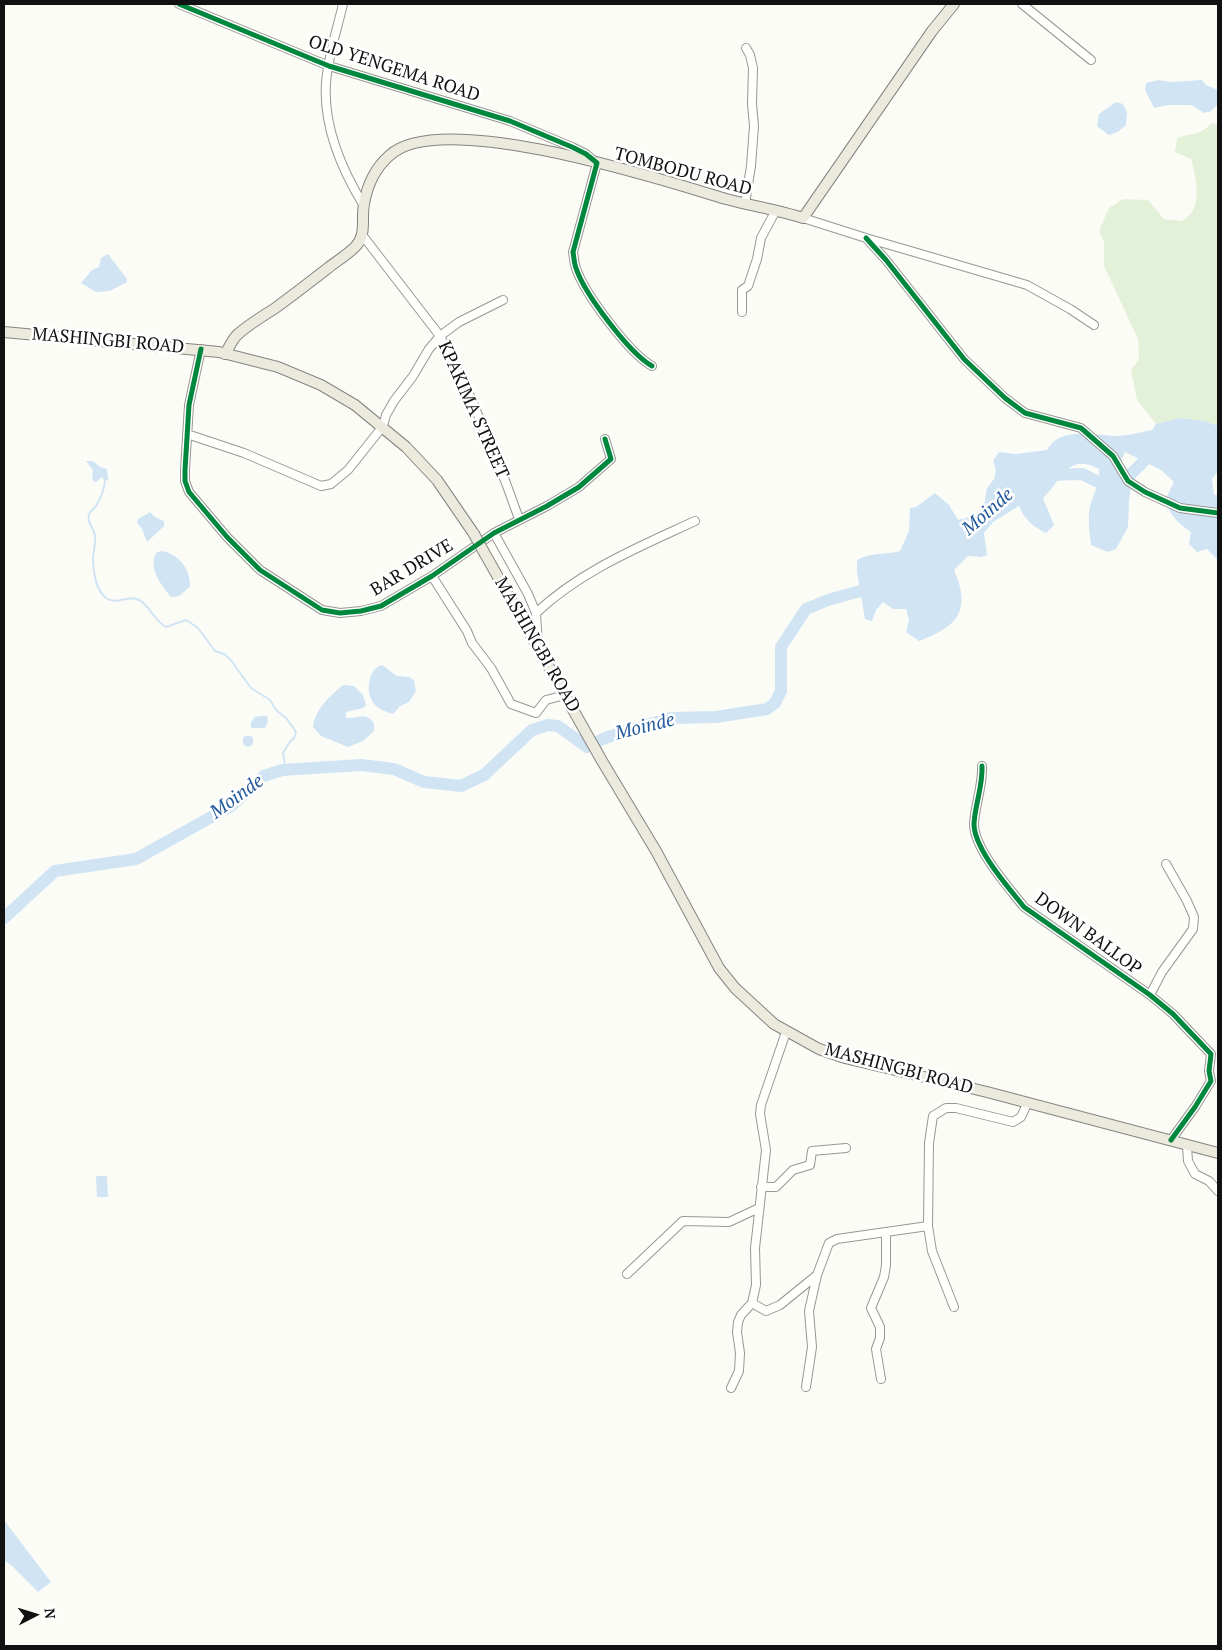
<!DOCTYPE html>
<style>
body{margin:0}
#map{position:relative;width:1222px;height:1650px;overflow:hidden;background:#fcfcf7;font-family:"PT Serif",serif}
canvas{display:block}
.frame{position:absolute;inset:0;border:5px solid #111;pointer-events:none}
.north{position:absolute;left:10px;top:1590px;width:50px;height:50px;-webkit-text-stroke:4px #fff;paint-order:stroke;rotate:85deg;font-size:14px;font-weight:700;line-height:20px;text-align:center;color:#111}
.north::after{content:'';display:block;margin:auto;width:18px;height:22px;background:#111;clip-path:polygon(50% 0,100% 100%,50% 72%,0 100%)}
</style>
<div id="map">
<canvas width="1222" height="1650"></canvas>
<div class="frame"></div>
<div class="north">N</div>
</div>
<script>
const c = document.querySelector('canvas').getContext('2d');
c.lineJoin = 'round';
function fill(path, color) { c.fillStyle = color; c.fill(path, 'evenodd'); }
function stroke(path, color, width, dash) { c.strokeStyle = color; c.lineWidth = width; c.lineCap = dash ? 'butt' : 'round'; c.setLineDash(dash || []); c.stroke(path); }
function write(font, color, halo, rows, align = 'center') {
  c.font = font + ' "PT Serif",serif'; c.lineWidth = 5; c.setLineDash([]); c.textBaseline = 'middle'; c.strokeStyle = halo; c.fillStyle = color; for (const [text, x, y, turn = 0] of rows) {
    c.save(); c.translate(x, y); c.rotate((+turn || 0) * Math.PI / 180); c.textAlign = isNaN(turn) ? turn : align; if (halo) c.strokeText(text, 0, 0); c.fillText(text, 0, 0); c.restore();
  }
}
fill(new Path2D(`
 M1212 123 1218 124V426L1205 421 1180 418 1156 424 1137 400 1131 370 1139 359 1138 339 1104 266V242L1099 231 1109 208 1123 199 1148 200 1164 219 1182 221C1186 218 1191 215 1193 210 1200 199 1195 171 1191 159L1175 152 1177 138C1195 132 1197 137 1212 123Z`), '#e4f1d9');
fill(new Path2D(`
 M1159 80 1171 82 1202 80 1206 85 1218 90V104L1211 111 1204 113 1191 105H1168L1154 108 1145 90 1146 83Z
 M1116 102 1123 104 1127 112 1126 125 1118 132 1109 135 1097 126 1099 114Z
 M108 254 127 279V282L110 291 96 292 81 283 92 270 99 267 101 258Z
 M1180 418 1205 421 1218 426V471L1212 479 1214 495H1218V560L1207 549 1197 552 1189 544 1191 532C1180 524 1165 513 1167 497 1168 492 1172 487 1174 482L1161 470 1125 452 1120 463 1132 481 1129 501 1128 527 1116 549 1108 552 1091 545C1090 535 1088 523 1089 512 1091 498 1101 483 1099 469 1067 452 1062 480 1043 498L1054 525 1046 533C1032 526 1025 520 1019 506L993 522 984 533 987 555 981 557 968 556 954 570C972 611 957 627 919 641L906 632 909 620 906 609H893L883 602 876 610 872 621 865 619 857 572V560C871 552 885 555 900 551L909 531 910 508 916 507 935 493 949 505 958 520 977 515 984 505 987 488 994 479 996 470 993 461 999 452 1016 454 1047 450C1060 426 1094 435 1116 436 1128 436 1141 432 1152 430L1156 424Z
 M86 461H93L100 467 107 469 108 480 105 481 101 477 99 480 95 482 92 479 93 470Z
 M150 512 155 517 164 521V526L147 542 142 529 137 523 138 519Z
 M162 551C179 554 191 570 190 587L179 596 171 597C161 585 147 567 157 552Z
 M382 665 397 676 410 677 414 681 416 691 409 702 400 706 393 714C387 712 380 710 375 705 365 695 367 669 382 665Z
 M343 685 354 686 363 695 366 705 363 708 346 712V718C359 719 364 711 374 723V731L363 741 348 747 321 736 313 727C315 709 330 696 343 685Z
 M261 716H267L268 722 265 728H251V722L255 717Z
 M242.5 741a5.5 5.5 0 1 1 11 0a5.5 5.5 0 1 1-11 0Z
 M96 1176H107L108 1197H97Z
 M4 1520 51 1582 38 1592 12 1566 4 1560Z`), '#d0e4f4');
stroke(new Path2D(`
 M105 481C104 490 101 498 96 506 94 508 90 512 89 515 86 523 95 529 95 536 96 544 93 552 93 559 93 572 96 590 106 598 117 606 128 594 139 600 150 605 153 620 166 627L186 620 198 628 215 651 224 654 230 659 251 688 270 700 276 710 286 718 294 729 296 733 294 738 289 743 283 753 286 770`), '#d0e4f4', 2);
stroke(new Path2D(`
 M1046 475 1082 474 1115 490 1123 486 1127 478 1155 450
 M4 918 55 871 136 859 231 806 264 776 282 770 361 765 394 769 424 782 461 786 484 775 532 730 548 725 558 726 587 747 605 738 670 718 716 717 767 709 775 703 781 691V647L806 609 828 600 860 591 877 590`), '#d0e4f4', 12);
const minor = new Path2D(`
 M179 4 329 66 510 121 572 147 586 154 597 163 573 252C574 257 574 263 576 268 584 293 629 353 652 366
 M343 4C337 30 328 56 326 83 323 126 342 170 364 206
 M1022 4 1091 60
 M745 204 751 166 754 126 752 104 753 68 750 55 746 48
 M803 218 866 238 1027 285 1070 309 1094 325
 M363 236 440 336 471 398 506 483 519 519
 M866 238 886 260 964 359 1005 398 1025 413 1081 428 1113 456 1128 481 1145 492 1180 508 1218 513
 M742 312V290L748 286 757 259 761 238 776 210
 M201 349 189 405 185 470V481L189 492 227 537 260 570 322 610 340 613 361 611 381 606 432 576 494 533 547 506 579 487 611 459 605 439
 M187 434 244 453 321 486 331 484 348 470 383 426 386 415 394 401 413 376 429 349 440 336 459 322 503 300
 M494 533 528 594 536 613 538 646
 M432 576 467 631 472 643 491 668 511 704 536 713 546 700 565 695
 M536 613C582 570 639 547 695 521
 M982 766C983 786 975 804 974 824 974 849 1009 888 1024 907L1150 995 1173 1014 1211 1054 1209 1071 1211 1081 1195 1107 1171 1140
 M1150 995 1162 972 1193 929 1194 917 1187 901 1166 864
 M1187 1146 1188 1161 1195 1174 1209 1181 1218 1191
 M761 1187H776L793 1170 810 1165 812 1151 846 1148
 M627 1274 683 1221 729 1222 759 1208
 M752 1303 766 1311 780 1305 817 1275 829 1243 837 1239 928 1226
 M954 1307 932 1251 928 1226 929 1143 933 1116 946 1108H956L1013 1122 1021 1117 1027 1104
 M881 1379 876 1349 880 1338V1327L871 1308 884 1277 886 1265V1232
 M806 1387 812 1347 809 1311 817 1275
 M731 1388 739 1371 740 1353 737 1332 738 1322 741 1315 752 1303 756 1285 755 1248 766 1150 760 1114 761 1105 786 1032`);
const major = new Path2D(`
 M4 332 219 352 278 367 321 385 355 405 406 447 437 480 474 534
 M225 354C229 348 232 340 237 335 248 325 261 317 274 309 292 296 310 282 328 268 337 261 347 255 355 247 367 235 361 220 364 204 367 186 375 168 390 155 441 108 663 180 726 199 752 206 778 210 803 218L932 31 954 4
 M485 554 602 761 656 851 719 968 735 988 774 1024 819 1049 845 1058 987 1092 1218 1153`);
stroke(minor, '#979795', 10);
stroke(major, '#848482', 12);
stroke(minor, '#fffffe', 8);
stroke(major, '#eceadd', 10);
const majorBridge = new Path2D(`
 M474 534 485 554`);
stroke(majorBridge, '#848482', 12, []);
stroke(majorBridge, '#eceadd', 10);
stroke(new Path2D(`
 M179 4 329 66 510 121 572 147 586 154 597 163 573 252C574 257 574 263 576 268 584 293 629 353 652 366
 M866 238 886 260 964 359 1005 398 1025 413 1081 428 1113 456 1128 481 1145 492 1180 508 1218 513
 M201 349 189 405 185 470V481L189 492 227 537 260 570 322 610 340 613 361 611 381 606 432 576 494 533 547 506 579 487 611 459 605 439
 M982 766C983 786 975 804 974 824 974 849 1009 888 1024 907L1150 995 1173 1014 1211 1054 1209 1071 1211 1081 1195 1107 1171 1140`), '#00873e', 5);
write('18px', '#111', '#fff', [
 ["OLD YENGEMA ROAD",394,69,18],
 ["TOMBODU ROAD",683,172,15],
 ["MASHINGBI ROAD",108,341,5],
 ["KPAKIMA STREET",473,410,66],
 ["BAR DRIVE",412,568,-31],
 ["MASHINGBI ROAD",537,645,60],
 ["DOWN BALLOP",1088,934,36],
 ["MASHINGBI ROAD",899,1069,15]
]);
write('italic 19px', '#21599b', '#fff', [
 ["Moinde",988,512,-41],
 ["Moinde",645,727,-14],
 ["Moinde",237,797,-36]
]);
</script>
